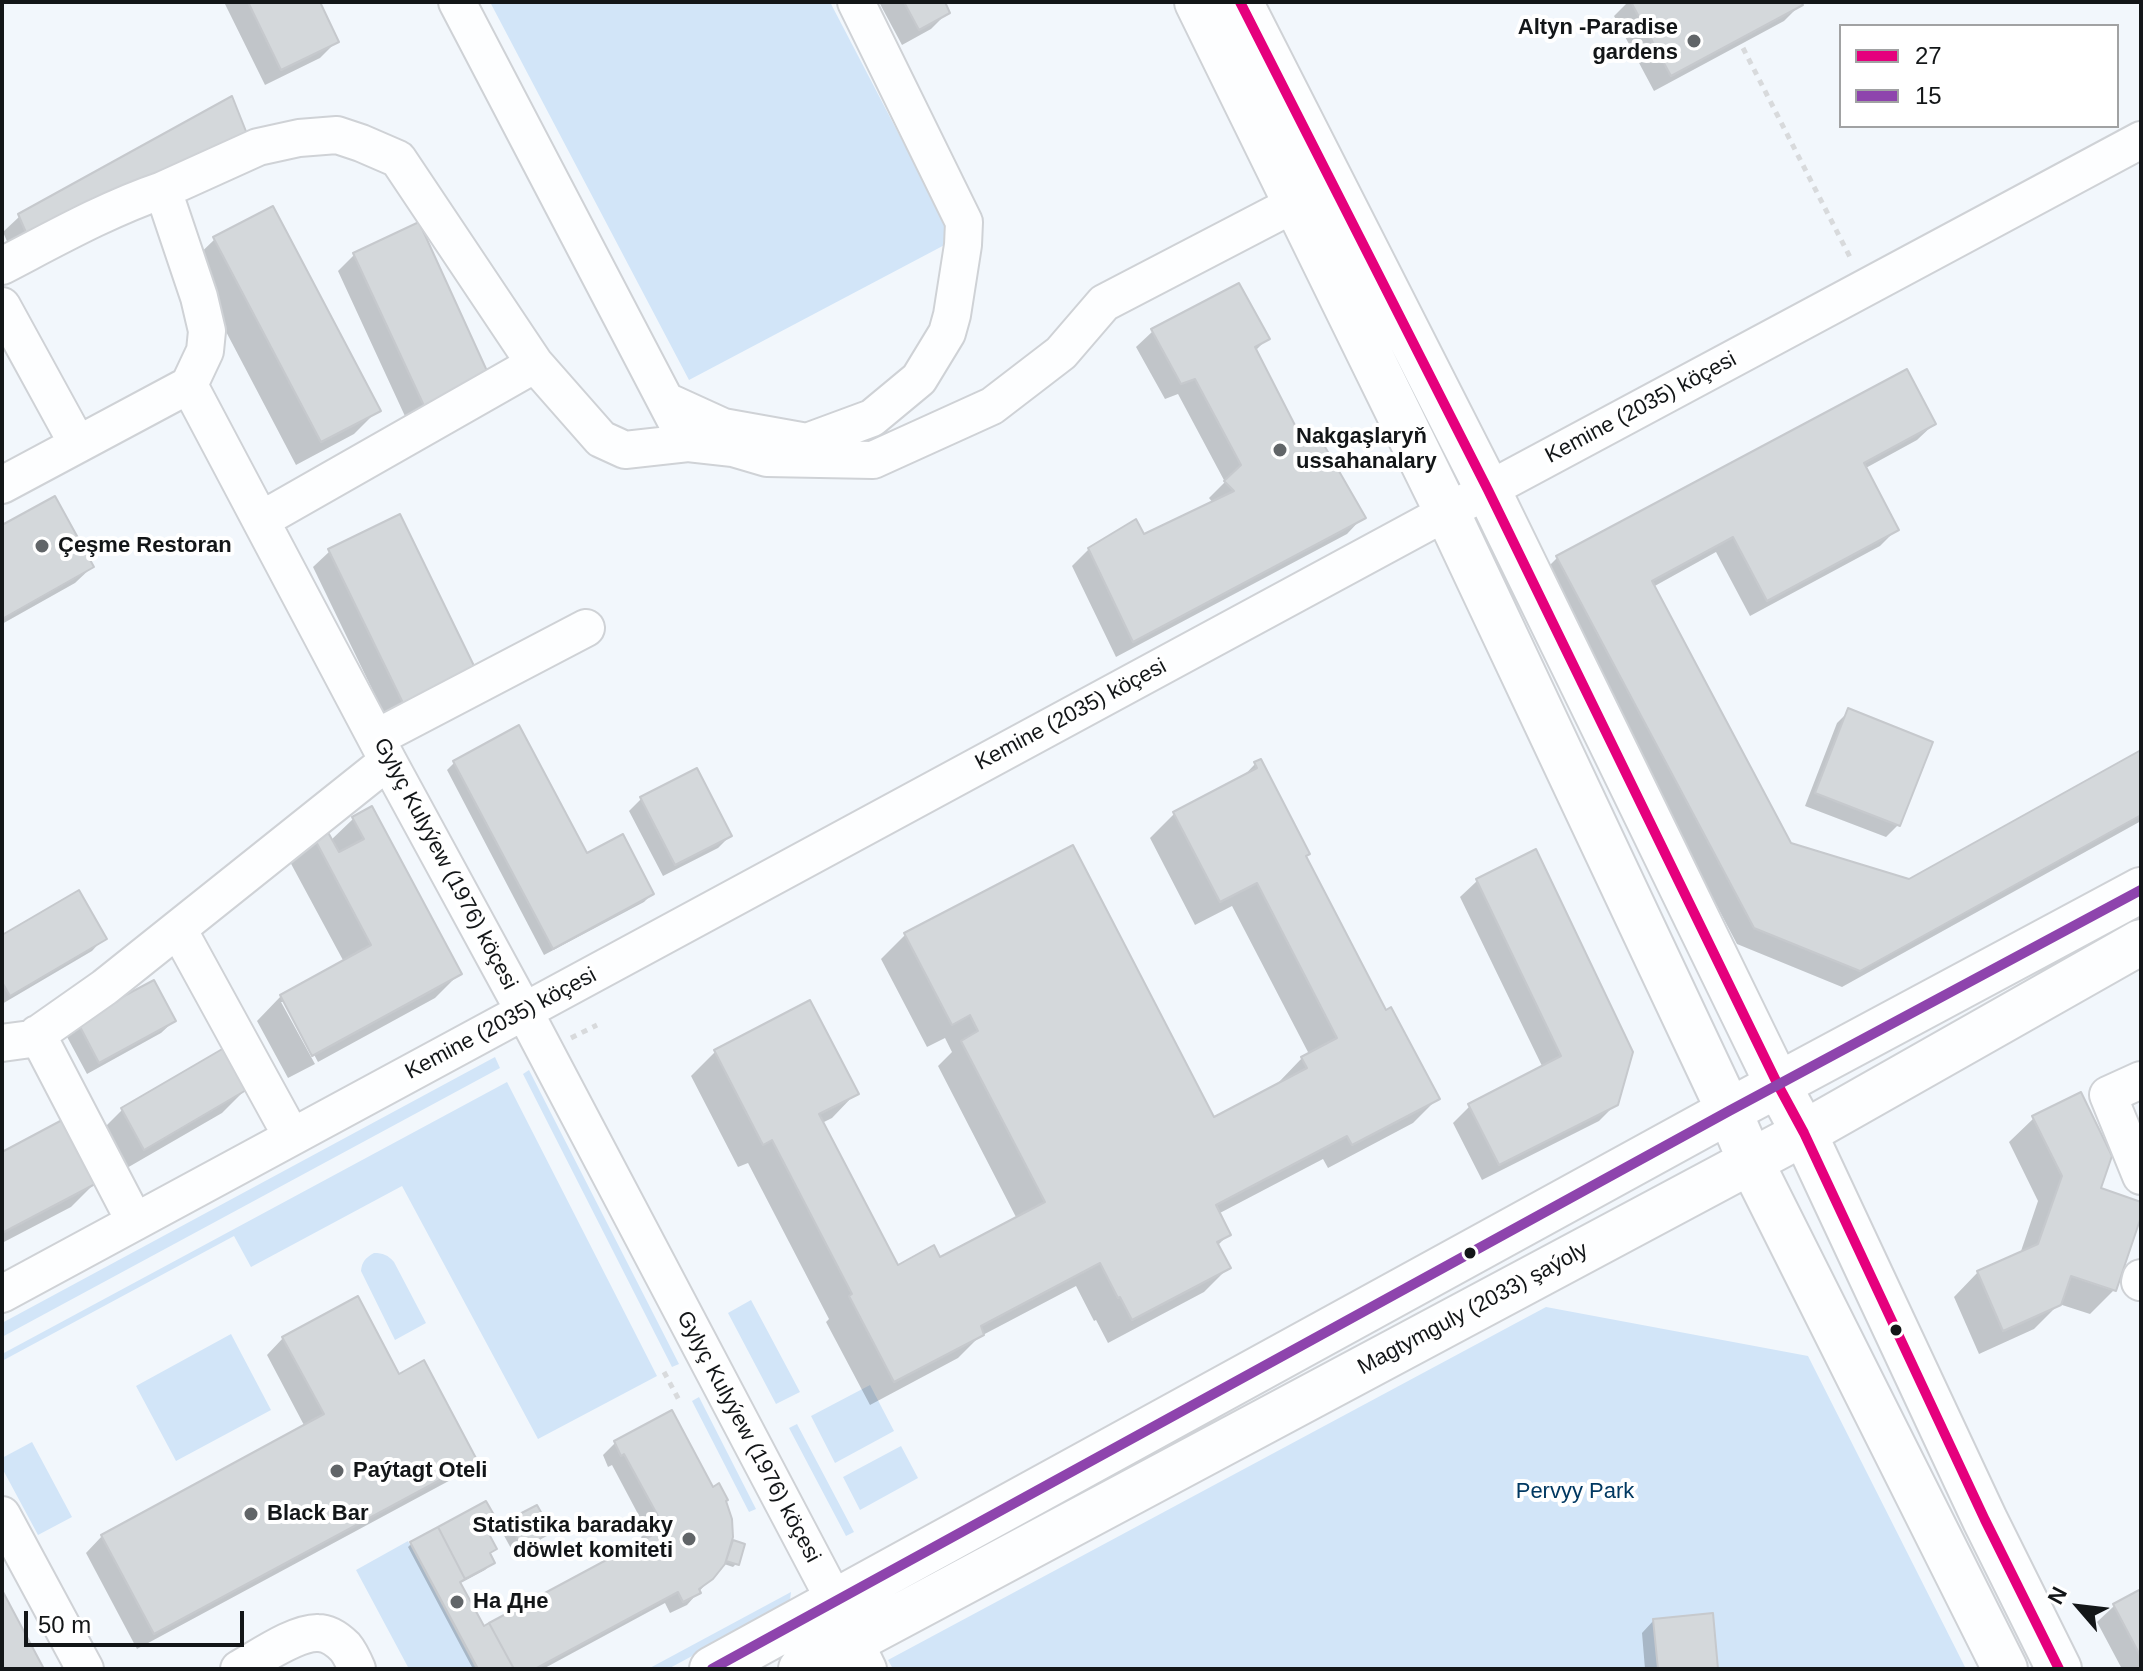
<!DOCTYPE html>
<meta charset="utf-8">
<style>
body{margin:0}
#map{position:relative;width:2143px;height:1671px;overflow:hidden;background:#f2f7fc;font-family:Helvetica,sans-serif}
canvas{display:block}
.frame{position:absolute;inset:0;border:4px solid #131618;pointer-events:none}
.legend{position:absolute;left:1839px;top:24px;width:280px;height:104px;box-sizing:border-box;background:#fff;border:2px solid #a1a2a3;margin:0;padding:10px 14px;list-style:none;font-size:24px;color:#131618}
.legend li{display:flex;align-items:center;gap:16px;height:40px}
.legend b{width:40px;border:2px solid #a1a2a3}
.north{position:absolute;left:2039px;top:1567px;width:80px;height:80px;-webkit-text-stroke:6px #fff;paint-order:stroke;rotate:298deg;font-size:22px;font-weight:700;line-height:32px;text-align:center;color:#131618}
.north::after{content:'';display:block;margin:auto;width:28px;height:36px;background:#131618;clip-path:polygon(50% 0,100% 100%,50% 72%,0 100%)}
.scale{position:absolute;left:24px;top:1611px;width:220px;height:36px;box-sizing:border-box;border:4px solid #131618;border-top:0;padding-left:10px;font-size:24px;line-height:28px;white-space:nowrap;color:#131618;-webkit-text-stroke:6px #fff;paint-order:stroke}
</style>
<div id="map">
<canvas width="2143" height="1671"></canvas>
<div class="frame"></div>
<ul class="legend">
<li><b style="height:10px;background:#e5007d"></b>27</li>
<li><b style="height:10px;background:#8e44ad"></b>15</li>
</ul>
<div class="north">N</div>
<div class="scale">50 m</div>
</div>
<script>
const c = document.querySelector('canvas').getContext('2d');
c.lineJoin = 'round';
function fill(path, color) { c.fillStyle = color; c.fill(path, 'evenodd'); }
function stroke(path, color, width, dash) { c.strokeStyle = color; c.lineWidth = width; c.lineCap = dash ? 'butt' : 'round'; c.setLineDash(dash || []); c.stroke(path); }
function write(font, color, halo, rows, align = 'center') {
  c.font = font + ' Helvetica,sans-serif'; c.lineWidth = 8; c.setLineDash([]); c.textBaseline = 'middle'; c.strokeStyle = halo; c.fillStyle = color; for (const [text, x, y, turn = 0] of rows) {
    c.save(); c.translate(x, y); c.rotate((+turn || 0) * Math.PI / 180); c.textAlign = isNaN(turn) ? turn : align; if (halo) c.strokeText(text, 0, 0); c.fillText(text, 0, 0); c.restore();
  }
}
fill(new Path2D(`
 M490 2H830L954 240 689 380Z
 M495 1057 500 1068 2 1337V1323Z
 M529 1070 679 1364 672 1367 523 1074Z
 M507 1082 657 1376 538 1439 402 1186 251 1267 234 1236 2 1361V1354Z
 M374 1253C383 1253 388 1255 394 1262L426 1323 395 1340 361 1271C362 1262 365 1258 374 1253Z
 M751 1300 800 1392 776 1404 728 1313Z
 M1546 1307 1808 1356 1966 1669H893L888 1660Z
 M231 1334 271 1410 176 1461 136 1386Z
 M870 1385 894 1431 835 1463 811 1416Z
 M699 1397 756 1509 749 1512 692 1401Z
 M797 1424 854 1532 846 1536 789 1428Z
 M32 1442 72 1517 38 1535 2 1468V1458Z
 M901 1446 918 1478 860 1510 843 1477Z
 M408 1541 476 1669H409L356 1570Z
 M791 1592 790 1600 787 1605 668 1669H648Z`), '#d2e5f8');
fill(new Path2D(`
 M224 2H318L337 41 320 58 265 85Z
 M879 2H942L948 12 931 29 902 45Z
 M1628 2H1799L1800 5 1784 21 1654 91 1614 16Z
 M231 99 21 274 3 232 20 216Z
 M215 239 378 410 354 434 296 465 190 263Z
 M355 254 496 395 416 440 338 271Z
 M1153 331 1267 339 1255 351 1299 437 1363 517 1347 534 1116 657 1072 566 1089 549 1144 537 1213 503 1209 498 1225 482 1178 394 1165 399 1136 347Z
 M1934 424 1917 440 1864 469 1896 530 1880 546 1750 616 1716 552 1653 587 1790 845 1909 881 2141 752V821L1842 987 1737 944 1541 574 1557 558Z
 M2 528 92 567 75 583 2 624Z
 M330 551 475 672 388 722 313 567Z
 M1849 711 1898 825 1886 837 1805 806 1837 723Z
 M455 762 586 856 652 894 644 902 544 955 447 770Z
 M1255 764 1385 1013 1437 1099 1413 1123 1328 1168 1323 1159 1218 1214 1229 1234 1217 1246 1228 1268 1204 1292 1108 1343 1096 1320 1094 1321 1076 1286 979 1337 958 1358 870 1405 826 1322 829 1319 748 1163 738 1167 691 1076 715 1052 809 1003 856 1093 832 1118 822 1123 897 1267 940 1259 1017 1219 938 1066 952 1052 945 1038 927 1047 881 959 905 935 1213 1119 1279 1085 1278 1083 1302 1058 1309 1054 1232 906 1195 925 1150 838 1174 814 1239 781Z
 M641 799 730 836 718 848 663 876 629 811Z
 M371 809 460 973 435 998 318 1062 286 1002H281L315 1064 288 1078 257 1021 281 996 344 962 289 860 313 836 330 841 353 819Z
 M1536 851 1616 1104 1599 1121 1482 1180 1453 1123 1470 1106 1543 1068 1460 897 1477 881Z
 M2 937 104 938 92 951 2 1004Z
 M174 1021 161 1033 87 1074 66 1035 78 1022Z
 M224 1050 246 1089 222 1113 120 1172 98 1134 122 1110Z
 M2034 1118 2098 1190 2141 1204V1211L2114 1290 2090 1314 2059 1304 2034 1329 1979 1354 1954 1297 1978 1272 2020 1254 2038 1201 2009 1142Z
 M2 1154 95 1183 71 1207 2 1243Z
 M283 1338 399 1376 474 1459 458 1476 137 1649 86 1553 102 1536 305 1427 267 1355Z
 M671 1413 730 1546 733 1543 737 1563 733 1567 721 1563 712 1577 687 1605 670 1613 665 1603 543 1669H473L408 1547 411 1544 491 1515 481 1524 495 1549 488 1555 492 1563 485 1570 459 1584 483 1629 638 1545 643 1533 646 1529 612 1465 608 1467 603 1455 615 1443Z
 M536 1507 549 1532 541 1539 514 1554 501 1530 509 1522Z
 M2141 1591V1669H2122L2097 1622 2114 1606Z
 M1654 1620 1716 1669H1645L1642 1633Z`), '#0003');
const building = new Path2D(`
 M248 2H320L339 42 281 70Z
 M904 2H945L950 13 919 30Z
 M1631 2H1801L1803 5 1671 76Z
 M232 96 251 144 38 260 18 214Z
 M273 206 381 411 321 442 213 237Z
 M419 222 498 395 433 425 353 253Z
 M1239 283 1270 339 1255 347 1300 435 1317 433 1366 518 1133 642 1088 548 1136 519 1144 534 1234 491 1224 481 1241 465 1195 379 1181 384 1151 329Z
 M1907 369 1936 424 1864 463 1899 530 1767 601 1733 537 1652 581 1791 843 1909 879 2141 750V815L1860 971 1754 928 1556 556Z
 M55 496 94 567 2 619V525Z
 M400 514 477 672 405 707 328 549Z
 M1848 708 1933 742 1900 826 1815 793Z
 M519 725 587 853 623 834 654 894 553 949 453 761Z
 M1261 759 1310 854 1306 856 1386 1010 1391 1007 1440 1099 1352 1145 1347 1136 1216 1205 1231 1235 1217 1242 1231 1268 1132 1320 1120 1297 1118 1298 1100 1263 981 1326 984 1335 894 1382 849 1296 852 1294 772 1140 763 1145 714 1050 810 1000 859 1094 819 1114 898 1265 934 1245 940 1257 1045 1202 961 1041 978 1031 970 1015 952 1025 904 933 1073 845 1214 1117 1307 1068 1301 1057 1337 1038 1257 883 1220 902 1173 812 1257 768 1254 762Z
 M697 768 732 836 675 865 640 797Z
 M372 806 462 974 312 1056 280 995 371 945 312 834 325 827 339 852 364 839 352 817Z
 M1536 849 1633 1052 1618 1105 1499 1165 1468 1104 1561 1056 1476 879Z
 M79 890 107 939 10 996 2 982V935Z
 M154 980 176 1021 99 1063 77 1021Z
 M224 1048 248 1089 144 1150 121 1108Z
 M2081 1092 2112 1156 2101 1188 2141 1202V1217L2116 1291 2071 1276 2061 1305 2003 1331 1977 1271 2038 1244 2062 1176 2032 1116Z
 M64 1119 97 1183 2 1233V1152Z
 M358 1296 399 1374 424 1360 477 1460 154 1634 101 1535 324 1414 282 1337Z
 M672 1410 713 1487 719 1483 728 1500 726 1501 732 1519 733 1537 725 1564 713 1579 699 1589 701 1593 683 1602 678 1592 535 1669H514L489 1623 651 1536 649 1533 654 1518 658 1516 624 1454 621 1456 614 1441Z
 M486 1501 494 1515 482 1521 497 1549 490 1553 495 1563 465 1579 438 1527Z
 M537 1505 552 1532 522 1548 508 1520Z
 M438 1527 465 1579 460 1582 484 1626 489 1623 514 1669H478L410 1542Z
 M733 1540 745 1544 739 1565 726 1561Z
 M2141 1589V1657L2113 1604Z
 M2 1590 44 1669H2Z
 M1713 1613 1718 1669H1658L1653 1619Z`);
fill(building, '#d4d8db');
stroke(building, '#c6c9cd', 2);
const minor = new Path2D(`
 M457 2 676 421
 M2 266C54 239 107 209 163 190
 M2 306 77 443
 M189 385 205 351 207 331 199 297 163 190 258 147 299 138 337 135 361 143 398 159 535 364 601 439 625 450 688 443 733 448 767 458 873 460 992 406 1061 353 1104 303 1296 203
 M666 401 723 427 807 442 872 418 919 379 947 333 952 315 963 245 964 222 856 2
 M2 485 189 385 388 761 524 1011 835 1601 868 1669
 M261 520 535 364
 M376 738 586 628
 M178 929 292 1137
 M37 1034 135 1222
 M2 1043 31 1039 105 987 388 761
 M2141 1080 2108 1095 2141 1176
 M2140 1282 2141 1278
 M2 1294 1447 512 2141 140
 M2 1515 85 1669
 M239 1669C259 1658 296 1632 318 1633 328 1633 338 1640 345 1647 350 1653 354 1662 357 1669`);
const major = new Path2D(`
 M1197 2 1447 512 1729 1111 1750 1160 2005 1669
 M1240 2 1488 490 1778 1085 1804 1133 1985 1520 2059 1669
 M712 1669 1729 1111 2141 890
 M801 1669 1804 1133 2141 942`);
stroke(minor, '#cfd2d6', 40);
stroke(major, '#cfd2d6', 48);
stroke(new Path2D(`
 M1743 48 1852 261
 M571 1038 597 1025
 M664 1372 679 1400`), '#d8dadc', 5, [6, 6]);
stroke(minor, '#fdfeff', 36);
stroke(major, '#fdfeff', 44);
stroke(new Path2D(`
 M1240 2 1488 490 1778 1085 1804 1133 1985 1520 2059 1669`), '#e5007d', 10);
stroke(new Path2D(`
 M712 1669 1729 1111 2141 890`), '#8e44ad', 10);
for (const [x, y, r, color] of [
 [1694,41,8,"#616568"],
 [1280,450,8,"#616568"],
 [42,546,8,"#616568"],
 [1470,1253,7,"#131618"],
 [1896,1330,7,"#131618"],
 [337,1471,8,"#616568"],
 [251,1514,8,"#616568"],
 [689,1539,8,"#616568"],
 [457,1602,8,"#616568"]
]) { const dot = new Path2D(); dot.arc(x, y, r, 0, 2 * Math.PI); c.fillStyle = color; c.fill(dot); stroke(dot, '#fff', 3); }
write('bold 22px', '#131618', '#fff', [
 ["Altyn -Paradise",1678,28,"right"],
 ["gardens",1678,53,"right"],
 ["Nakgaşlaryň",1296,437],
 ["ussahanalary",1296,462],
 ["Çeşme Restoran",58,546],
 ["Paýtagt Oteli",353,1471],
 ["Black Bar",267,1514],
 ["Statistika baradaky",673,1526,"right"],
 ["döwlet komiteti",673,1551,"right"],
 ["На Дне",473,1602]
], 'left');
write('22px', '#131618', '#fff', [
 ["Kemine (2035) köçesi",1641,408,-28],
 ["Kemine (2035) köçesi",1071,715,-28],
 ["Gylyç Kulyýew (1976) köçesi",445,864,62],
 ["Kemine (2035) köçesi",501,1024,-28],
 ["Magtymguly (2033) şaýoly",1473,1309,-28],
 ["Gylyç Kulyýew (1976) köçesi",748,1437,62]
]);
write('22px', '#003861', '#fff', [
 ["Pervyy Park",1575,1492]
]);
</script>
